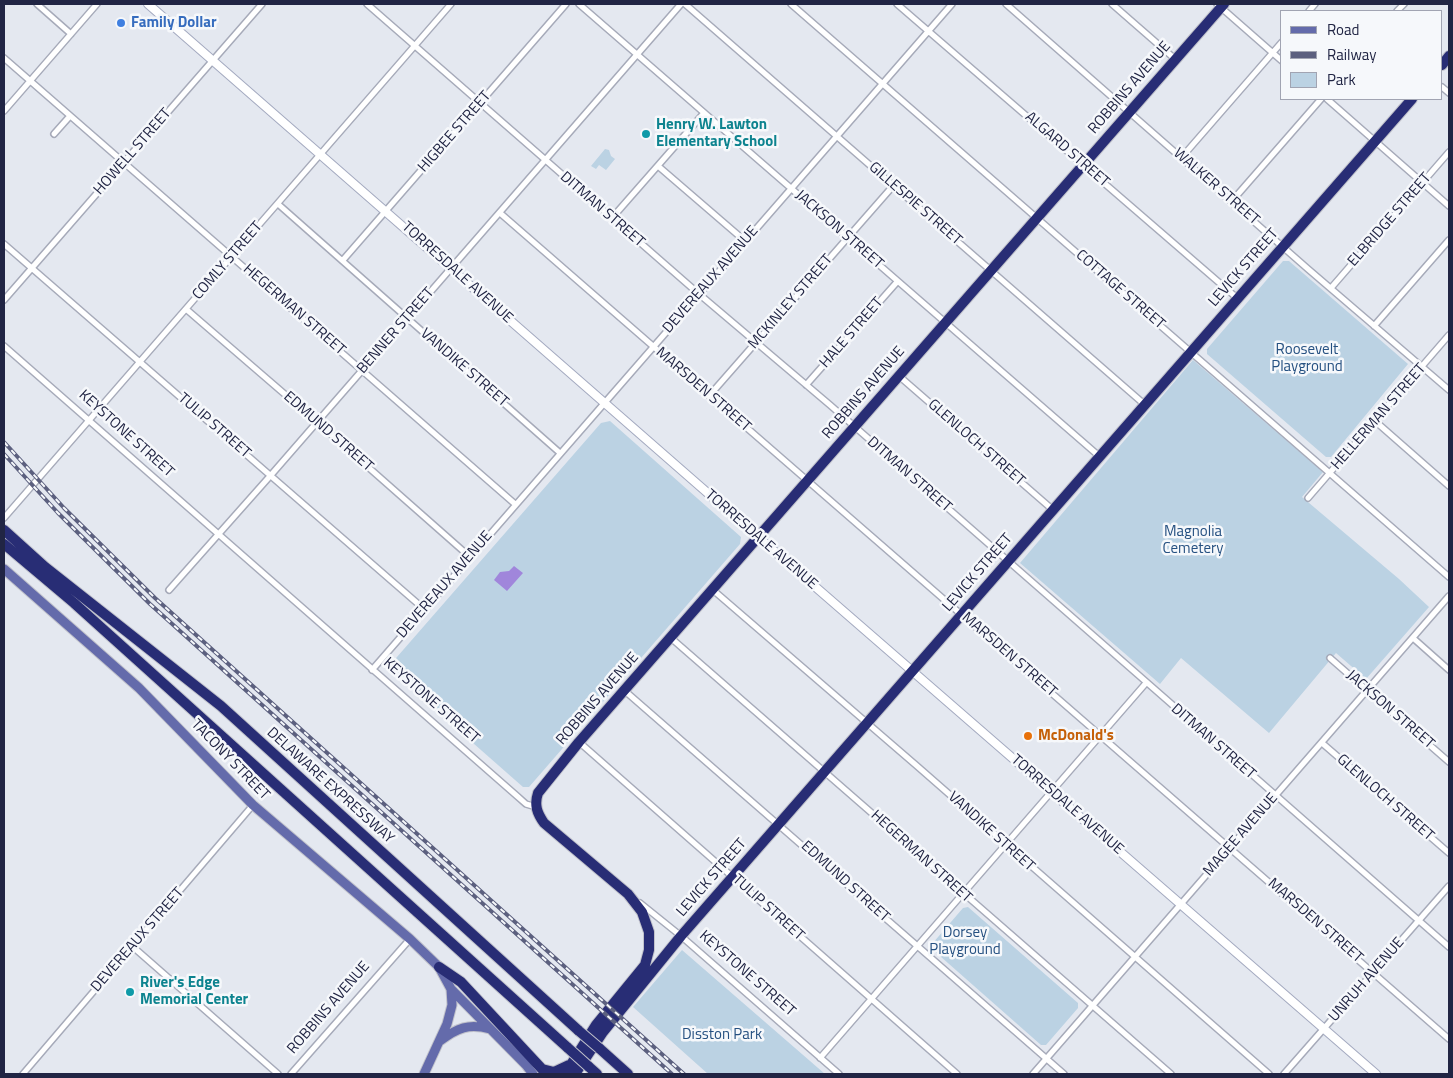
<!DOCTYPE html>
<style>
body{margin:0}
#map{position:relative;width:1453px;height:1078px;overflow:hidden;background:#e4e8f0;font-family:"Titillium Web",sans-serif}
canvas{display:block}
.frame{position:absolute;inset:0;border:5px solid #212544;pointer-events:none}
.legend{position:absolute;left:1280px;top:10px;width:162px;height:90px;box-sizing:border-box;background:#f6f8fb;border:1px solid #a1a4b2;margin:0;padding:6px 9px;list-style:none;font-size:15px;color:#212544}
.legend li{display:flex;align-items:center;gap:10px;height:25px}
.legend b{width:25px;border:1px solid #a1a4b2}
</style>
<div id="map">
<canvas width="1453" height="1078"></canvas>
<div class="frame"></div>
<ul class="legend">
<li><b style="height:6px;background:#646bab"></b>Road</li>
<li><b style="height:6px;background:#5c607f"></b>Railway</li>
<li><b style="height:14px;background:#bbd2e3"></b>Park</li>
</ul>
</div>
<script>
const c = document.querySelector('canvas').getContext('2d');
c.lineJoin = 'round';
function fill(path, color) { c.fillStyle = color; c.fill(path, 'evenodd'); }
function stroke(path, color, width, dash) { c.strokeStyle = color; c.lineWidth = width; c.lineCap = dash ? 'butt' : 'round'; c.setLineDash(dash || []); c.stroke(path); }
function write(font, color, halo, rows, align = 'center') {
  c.font = font + ' "Titillium Web",sans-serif'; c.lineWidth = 5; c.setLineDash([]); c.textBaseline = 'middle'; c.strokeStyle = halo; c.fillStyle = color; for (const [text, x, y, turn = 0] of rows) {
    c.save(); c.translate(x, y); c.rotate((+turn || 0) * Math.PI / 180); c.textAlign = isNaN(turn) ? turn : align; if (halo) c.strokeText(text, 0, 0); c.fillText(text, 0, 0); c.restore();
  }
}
fill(new Path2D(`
 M605 149 609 150 611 156 615 159 606 170 599 165 596 169 591 166Z
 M1283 261H1289L1408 364 1331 457H1326L1207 354V349Z
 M1193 360 1323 472 1302 497 1399 579 1429 607 1366 679 1336 653 1269 733 1181 658 1160 684 1020 563Z
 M610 421 741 537 740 544 529 787H523L390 670V665L601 423Z
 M968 907 1078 1003V1008L1046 1045H1041L932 949V944L963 908Z
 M682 950 825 1074H708L633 1007Z`), '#bbd2e3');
fill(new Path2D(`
 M514 566 523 573 507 591 494 580 500 572 509 571Z`), '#a086db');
const street = new Path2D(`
 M37 4 71 34
 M367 4 699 294 830 405 1449 947
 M579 4 1099 456
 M685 4 1144 404
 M791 4 1449 577
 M897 4 1237 298
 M1006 4 1308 269 1449 390
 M1112 4 1175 59
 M1217 4 1282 61
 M1309 11 1315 4
 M1397 11 1404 4
 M4 58 515 504
 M1442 87 1449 93
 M1327 99 1449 206
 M4 111 97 4
 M54 134 70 116
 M1182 157 1282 42
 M658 166 745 241
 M1232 201 1321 99
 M278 204 560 453
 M500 213 1449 1039
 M612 218 704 113
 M4 244 424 609
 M343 260 566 4
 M1331 288 1449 152
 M4 300 262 4
 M186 309 317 422 470 557
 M1374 326 1449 240
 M4 346 517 796 526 804 536 807
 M899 376 1053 510
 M806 385 897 282
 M709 396 893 186
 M1375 421 1449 486
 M1308 498 1449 335
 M4 518 451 4
 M169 590 271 475 681 4
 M713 590 917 766 1269 1074
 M671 638 1171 1074
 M1413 638 1449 670
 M1330 658 1449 762
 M372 670 952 4
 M625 691 1064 1074
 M579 742 957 1074
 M1322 743 1449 853
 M640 903 681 936 839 1074
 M132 946 278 1074
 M820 1058 1146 683
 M23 1074 253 805
 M291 1074 410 939
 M1033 1074 1449 596
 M1284 1074 1449 886`);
const secondary = new Path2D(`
 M148 4 758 537 1376 1074`);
const primary = new Path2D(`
 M4 569 139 688 253 805 410 939 439 967 451 989 452 1005 447 1024 424 1074
 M451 989 526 1065 533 1074
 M440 1041C457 1028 469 1023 490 1029`);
const highway = new Path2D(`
 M1442 65 1449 56
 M4 530 45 567 221 706 579 1031
 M4 544 74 603 568 1048
 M439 967 461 982 542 1069 554 1072 569 1065
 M599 1048 628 1074
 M588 1066 597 1074
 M565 1074 596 1025 645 965 649 950V932L642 912 628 894 544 823C537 813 534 805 538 793L579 742 1224 4
 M575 1074 603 1032 681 936 1412 99`);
stroke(street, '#a6aab9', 8);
stroke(secondary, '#a4aac0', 10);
stroke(primary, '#c1c2cb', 11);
stroke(highway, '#c1c2cb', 12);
stroke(street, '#fff', 5);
stroke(secondary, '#fff', 8);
stroke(primary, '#646bab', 9);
stroke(highway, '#282d75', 10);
const rail = new Path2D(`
 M4 442 64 508 155 598 684 1074
 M4 454 58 513 150 604 672 1074`);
stroke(rail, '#5c607f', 4);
stroke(rail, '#f6f8fb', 2, [5.5]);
const highwayBridge = new Path2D(`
 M579 1031 599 1048
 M568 1048 588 1066`);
stroke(highwayBridge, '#c1c2cb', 12, []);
stroke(highwayBridge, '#282d75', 10);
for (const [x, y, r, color] of [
 [121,23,5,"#3f7fe0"],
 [646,134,5,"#0f9aa8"],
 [1028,736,5,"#e8710a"],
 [130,992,5,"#0f9aa8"]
]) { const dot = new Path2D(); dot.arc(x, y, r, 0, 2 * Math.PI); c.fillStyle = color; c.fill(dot); stroke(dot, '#f6f8fb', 2); }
write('bold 15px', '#366cbe', '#f6f8fb', [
 ["Family Dollar",131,23]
], 'left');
write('15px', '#212544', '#f6f8fb', [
 ["ROBBINS AVENUE",1130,88,-49],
 ["HIGBEE STREET",455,132,-49],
 ["ALGARD STREET",1067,150,41],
 ["HOWELL STREET",133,152,-49],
 ["WALKER STREET",1216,187,41],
 ["GILLESPIE STREET",915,204,41],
 ["DITMAN STREET",602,210,41],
 ["ELBRIDGE STREET",1390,220,-49],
 ["JACKSON STREET",839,230,41],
 ["COMLY STREET",228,261,-49],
 ["LEVICK STREET",1244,268,-49],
 ["TORRESDALE AVENUE",457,273,42],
 ["DEVEREAUX AVENUE",711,280,-49],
 ["COTTAGE STREET",1120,290,41],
 ["MCKINLEY STREET",791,302,-49],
 ["HEGERMAN STREET",294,310,41],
 ["BENNER STREET",396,331,-49],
 ["HALE STREET",852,333,-49],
 ["VANDIKE STREET",464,368,41],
 ["MARSDEN STREET",703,390,41],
 ["ROBBINS AVENUE",864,393,-49],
 ["HELLERMAN STREET",1379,417,-49],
 ["TULIP STREET",214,426,41],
 ["EDMUND STREET",328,432,41],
 ["KEYSTONE STREET",126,434,42],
 ["GLENLOCH STREET",976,443,41],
 ["DITMAN STREET",909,475,41],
 ["TORRESDALE AVENUE",761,540,41],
 ["LEVICK STREET",978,573,-49],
 ["DEVEREAUX AVENUE",445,585,-49],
 ["MARSDEN STREET",1009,655,41],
 ["ROBBINS AVENUE",598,699,-49],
 ["KEYSTONE STREET",431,701,41],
 ["JACKSON STREET",1390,710,41],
 ["DITMAN STREET",1213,742,41],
 ["TACONY STREET",230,760,46],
 ["DELAWARE EXPRESSWAY",330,786,42],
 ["GLENLOCH STREET",1385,798,41],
 ["TORRESDALE AVENUE",1067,805,41],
 ["VANDIKE STREET",991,832,42],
 ["MAGEE AVENUE",1241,835,-49],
 ["HEGERMAN STREET",921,857,42],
 ["LEVICK STREET",712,878,-49],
 ["EDMUND STREET",845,882,42],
 ["TULIP STREET",768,908,42],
 ["MARSDEN STREET",1315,921,41],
 ["DEVEREAUX STREET",138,940,-49],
 ["KEYSTONE STREET",747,974,41],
 ["UNRUH AVENUE",1367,980,-49],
 ["ROBBINS AVENUE",329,1008,-49]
]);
write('bold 15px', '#0d838f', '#f6f8fb', [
 ["Henry W. Lawton",656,125],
 ["Elementary School",656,142],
 ["River's Edge",140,983],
 ["Memorial Center",140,1000]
], 'left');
write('15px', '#255081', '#f6f8fb', [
 ["Roosevelt",1307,350],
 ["Playground",1307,367],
 ["Magnolia",1193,532],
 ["Cemetery",1193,549],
 ["Dorsey",965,933],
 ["Playground",965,950],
 ["Disston Park",722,1035]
]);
write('bold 15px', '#c56008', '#f6f8fb', [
 ["McDonald's",1038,736]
], 'left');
</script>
